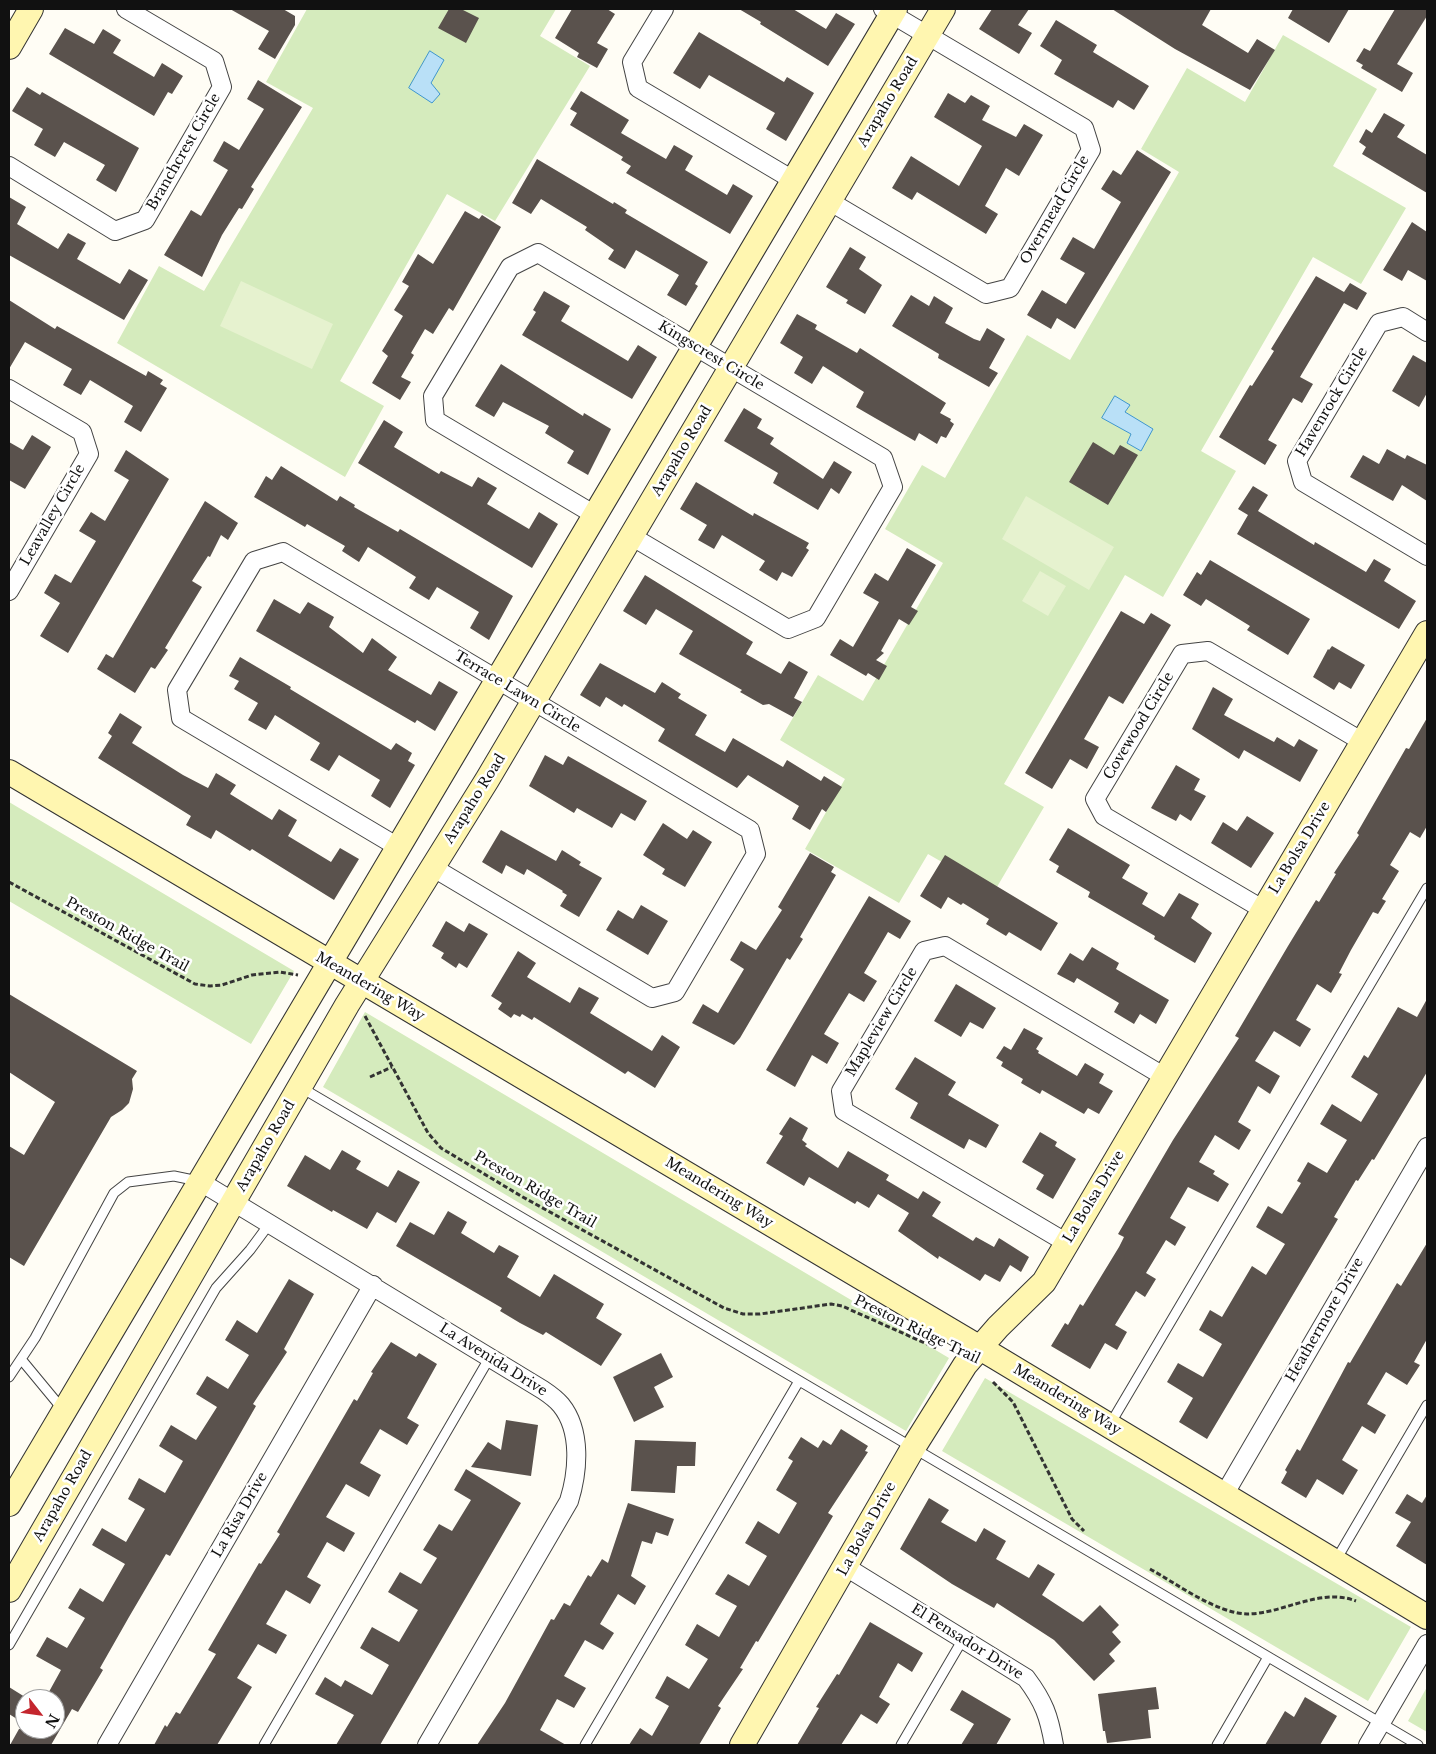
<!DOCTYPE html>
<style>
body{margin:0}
#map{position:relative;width:1436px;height:1754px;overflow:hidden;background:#fffdf5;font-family:"Libre Baskerville",serif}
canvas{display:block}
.frame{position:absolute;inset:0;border:10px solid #111;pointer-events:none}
.north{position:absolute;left:15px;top:1689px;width:50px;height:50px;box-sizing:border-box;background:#fff;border:1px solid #a0a0a0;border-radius:50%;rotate:120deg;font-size:14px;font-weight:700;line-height:20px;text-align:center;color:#111}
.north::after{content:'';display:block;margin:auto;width:18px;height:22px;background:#c4262e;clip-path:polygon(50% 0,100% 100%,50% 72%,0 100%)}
</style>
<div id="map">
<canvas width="1436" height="1754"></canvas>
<div class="frame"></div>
<div class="north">N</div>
</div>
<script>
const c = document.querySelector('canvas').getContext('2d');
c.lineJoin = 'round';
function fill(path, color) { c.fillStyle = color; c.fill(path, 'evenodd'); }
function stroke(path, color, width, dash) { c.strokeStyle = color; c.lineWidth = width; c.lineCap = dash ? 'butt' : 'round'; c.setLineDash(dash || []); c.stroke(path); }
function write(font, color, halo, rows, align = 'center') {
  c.font = font + ' "Libre Baskerville",serif'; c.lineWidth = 5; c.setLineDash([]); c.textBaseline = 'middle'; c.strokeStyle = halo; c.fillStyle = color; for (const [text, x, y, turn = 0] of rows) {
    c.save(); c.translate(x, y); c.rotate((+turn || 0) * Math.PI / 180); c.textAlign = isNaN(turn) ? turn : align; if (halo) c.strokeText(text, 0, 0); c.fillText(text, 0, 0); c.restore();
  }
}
fill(new Path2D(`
 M307 9H556L540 36 590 66 495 221 447 194 340 381 384 406 345 477 117 343 159 266 204 291 313 108 266 82Z
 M1283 35 1377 89 1333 166 1406 208 1361 284 1313 257 1201 451 1236 471 1163 597 1125 575 1004 784 1044 807 994 892 928 854 899 903 805 849 845 779 780 740 818 675 863 701 943 563 885 529 922 465 945 478 1027 335 1070 360 1179 172 1141 149 1187 68 1245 102Z
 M9 802 294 971 251 1044 9 901Z
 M365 1012 949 1358 906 1431 323 1087Z
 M985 1378 1411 1627 1368 1701 942 1451Z
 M1427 1687V1732L1408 1721Z`), '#d5ebbd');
fill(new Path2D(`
 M241 281 333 324 312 369 220 326Z
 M1026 496 1114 547 1089 590 1002 539Z
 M1040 571 1066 586 1048 616 1022 601Z`), '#e6f2cf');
const water = new Path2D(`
 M430 51 444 60 431 83 440 94 432 103 409 88Z
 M1115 396 1130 405 1125 412 1153 429 1141 451 1127 443 1131 434 1102 418Z`);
fill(water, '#b9e0f7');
stroke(water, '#3f96cf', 1);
fill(new Path2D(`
 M230 9H283L295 16V25L275 59 258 49 269 31Z
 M449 9H461L479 18 466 43 438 28Z
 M572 9H607L615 14 597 43 608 49 597 68 577 57 579 53 555 38Z
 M739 9H793L826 29 836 13 855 24 828 66 760 24 761 22Z
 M992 9H1029L1018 25 1032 33 1019 54 979 29Z
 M1112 9H1211L1202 25 1248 53 1257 39 1275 50 1250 90 1175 49Z
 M1293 9H1349L1329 43 1288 18Z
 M1395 9H1427V16L1397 64 1413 73 1402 92 1361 68 1363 65 1356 61 1364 48 1370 51Z
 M1056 20 1097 45 1093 52 1149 86 1134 110 1118 100 1113 108 1054 74 1062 60 1040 46Z
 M65 28 94 44 103 29 121 40 113 53 154 77 162 63 183 76 172 94 168 92 154 116 49 54Z
 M699 32 784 82 787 77 814 93 786 141 766 129 775 113 709 75 700 89 673 73Z
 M258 80 302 107 251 187 254 189 242 209 239 208 222 235 202 277 164 255 191 210 201 216 228 170 213 161 224 141 239 150 264 109 247 99Z
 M27 87 40 95 42 92 139 148 116 192 96 180 105 165 64 142 55 157 34 145 43 129 12 111Z
 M581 91 629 120 621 133 666 159 674 145 693 156 685 170 727 195 733 184 753 196 730 234 626 173 631 166 621 160 623 157 570 125 577 113 570 109Z
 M948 93 965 103 971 95 990 106 982 120 1016 137 1024 124 1043 135 1019 176 1006 168 985 206 998 214 986 234 917 192 912 200 892 188 911 156 959 186 982 146 934 117Z
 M1384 113 1405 125 1397 137 1427 155V193L1362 154 1366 147 1359 142 1366 129 1372 133Z
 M1137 150 1171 172 1075 329 1057 318 1051 329 1027 315 1042 290 1066 304 1085 273 1060 259 1073 237 1094 249 1121 202 1101 189 1113 170 1121 175Z
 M537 159 613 204 614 202 627 210 625 213 708 262 695 284 698 286 686 306 667 295 679 275 636 250 625 269 608 259 614 250 585 230 587 227 541 199 531 214 512 203Z
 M9 197 26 207 17 224 58 249 68 233 86 243 77 259 120 284 129 269 148 280 124 320 9 255Z
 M465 211 479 219 482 215 501 227 453 311 449 308 433 334 425 329 411 353 414 355 401 377 411 382 400 400 372 383 388 356 382 351 403 316 394 310 409 286 402 282 418 254 433 264Z
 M1412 222 1427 232V281L1408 270 1402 281 1383 270Z
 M850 247 866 257 859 269 882 285 865 314 846 303 848 300 826 287Z
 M1316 276 1344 292 1350 283 1367 293 1357 310 1344 303 1300 377 1313 384 1302 403 1293 398 1268 440 1277 445 1265 465 1219 437 1250 385 1252 386 1274 351 1271 349Z
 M544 291 570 306 561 321 628 361 638 345 657 357 632 399 522 335 536 312 533 310Z
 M911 295 929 306 934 296 953 308 945 323 974 339 980 341 987 328 1005 339 989 368 998 373 989 387 938 358 939 354 892 326Z
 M9 300 55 329 57 326 146 376 148 371 163 380 160 384 167 388 141 432 124 422 133 406 90 380 81 395 63 385 72 369 25 342 9 369Z
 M797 314 817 325 815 329 857 353 860 348 946 403 940 413 951 419 950 421 954 424 946 438 941 436 937 444 919 433 915 441 875 418 856 407 864 392 823 366 812 384 794 373 803 357 780 343Z
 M1413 355 1427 363V393L1419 407 1392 391Z
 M501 364 583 416 584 413 611 429 588 475 567 463 574 451 545 433 549 426 503 402 494 417 475 406Z
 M744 408 762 419 757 428 774 438 770 444 823 479 834 461 852 472 839 494 831 488 818 510 773 483 778 473 724 441Z
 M384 420 403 432 394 447 439 474 441 471 472 487 478 477 497 488 487 504 529 529 539 512 558 524 532 568 358 463Z
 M32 435 51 447 25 489 9 480V442L23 450Z
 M1093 442 1114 455 1120 445 1138 455 1108 505 1069 482Z
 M1387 449 1405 459 1407 455 1427 465V501L1402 485 1393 501 1350 477 1363 455 1379 464Z
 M126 450 169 479 68 653 40 636 60 603 44 593 55 574 71 583 96 541 79 531 91 512 105 521 129 480 114 471Z
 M281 466 337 501 340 496 355 505 354 507 398 532 400 529 513 596 489 640 470 628 479 612 437 587 429 600 409 588 416 577 368 547 359 562 342 551 345 546 307 524 305 527 254 497 266 476 272 480Z
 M696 482 753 516 754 513 809 543 806 548 809 550 792 577 782 572 777 581 759 570 765 561 722 535 714 549 698 540 707 525 680 509Z
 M1253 486 1268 495 1258 511 1314 545 1315 542 1366 572 1374 559 1391 569 1384 581 1416 601 1399 629 1237 534 1248 515 1238 509Z
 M205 501 238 523 228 540 221 535 210 557 208 556 192 581 202 587 165 648 168 650 155 669 151 667 135 693 97 669 106 654 113 658Z
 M907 548 936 565 911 607 918 611 909 625 899 619 881 651 884 653 876 660 887 666 879 680 868 673 866 676 830 655 840 639 853 647 879 602 863 593 875 573 888 581Z
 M1210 560 1310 619 1288 655 1247 630 1250 626 1206 599 1201 606 1183 595 1197 572 1201 575Z
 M645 575 753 642 746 654 781 674 789 661 808 672 794 698 802 702 793 717 769 704 763 705 740 692 742 690 679 654 693 631 656 609 646 625 623 611Z
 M274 599 300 614 308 602 334 617 329 627 363 653 372 638 397 657 388 670 431 695 439 681 458 692 435 731 417 720 415 723 256 631Z
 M1121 611 1144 624 1151 613 1171 625 1123 704 1109 696 1084 739 1099 747 1087 769 1070 759 1052 789 1025 773Z
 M1332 646 1365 665 1351 689 1339 682 1334 690 1313 677 1328 649 1329 650Z
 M240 657 291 687 290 689 391 750 396 743 412 753 408 761 415 765 390 808 371 796 380 780 339 755 329 771 310 760 320 743 275 715 266 730 248 720 258 703 234 689 239 681 229 676Z
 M600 663 655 693 662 682 681 694 678 698 707 715 695 735 725 752 733 738 783 767 787 760 821 781 824 776 842 787 826 812 822 809 810 830 792 819 799 806 748 775 737 788 658 741 665 729 624 704 622 707 606 697 600 707 580 695Z
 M1213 687 1233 699 1224 715 1274 742 1277 737 1294 747 1299 739 1318 750 1300 782 1244 750 1239 759 1192 729Z
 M120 713 142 727 132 743 183 775 208 788 216 773 236 785 230 794 272 820 279 809 297 820 288 836 331 862 340 848 359 859 334 900 252 849 250 851 216 830 211 839 186 825 191 816 98 758 112 736 108 733Z
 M1427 718V826L1420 838 1410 832 1390 865 1399 871 1382 899 1386 901 1378 914 1373 912 1351 950 1339 973 1342 974 1331 993 1317 984 1296 1020 1311 1029 1300 1047 1274 1031 1255 1061 1280 1076 1270 1094 1258 1086 1238 1122 1251 1130 1239 1150 1215 1135 1199 1162 1215 1171 1213 1174 1229 1184 1218 1202 1188 1187 1170 1218 1186 1227 1175 1246 1166 1240 1146 1273 1156 1279 1145 1297 1136 1291 1115 1325 1127 1332 1117 1350 1105 1343 1090 1369 1051 1346 1065 1323 1068 1325 1080 1304 1083 1306 1119 1247 1124 1237 1118 1234 1173 1140 1239 1038 1235 1036 1288 946 1316 900 1319 902 1336 874 1334 873 1359 835 1357 833 1406 748 1409 749Z
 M545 755 563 765 568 756 647 801 635 821 621 813 612 828 577 808 574 813 529 786Z
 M1176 765 1200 779 1194 790 1206 796 1191 821 1180 814 1176 821 1151 808Z
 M1247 816 1274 833 1251 868 1211 843 1223 822 1237 831Z
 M663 823 687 839 693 830 712 842 685 887 662 874 665 869 643 855Z
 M1068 828 1130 865 1122 878 1148 893 1142 904 1164 917 1179 893 1199 904 1191 918 1212 933 1195 963 1154 939 1155 936 1088 897 1090 892 1056 872 1059 866 1049 860Z
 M501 830 556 861 562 850 581 862 579 865 602 878 579 917 560 906 567 895 562 892 563 891 527 869 524 875 506 865 502 874 482 862Z
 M810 853 834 867 831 872 836 875 800 937 803 939 790 960 787 958 740 1038 734 1045 692 1023 703 1004 718 1013 744 969 730 960 741 941 756 950 782 910 778 907Z
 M945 855 1058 923 1041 951 1009 932 1006 936 986 924 989 919 963 903 961 905 948 897 941 909 920 896Z
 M869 896 911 921 900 939 888 932 864 973 877 981 864 1002 849 993 824 1034 839 1043 827 1064 812 1055 795 1087 766 1070Z
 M641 905 668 921 648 955 606 930 618 910 633 919Z
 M446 921 464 932 469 923 488 934 467 968 459 963 456 968 441 958 444 953 432 946Z
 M1092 947 1119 963 1116 969 1169 1000 1156 1024 1140 1014 1134 1024 1114 1012 1119 1003 1077 978 1074 983 1057 974 1070 953 1083 961Z
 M518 951 536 963 527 977 570 1003 579 987 599 998 590 1013 652 1051 662 1035 680 1047 655 1088 628 1071 625 1074 534 1017 532 1020 522 1014 520 1017 514 1014 511 1018 498 1009 502 1003 491 996Z
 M956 984 996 1008 983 1029 970 1022 961 1037 934 1021Z
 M9 994 137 1071 132 1079 133 1089 129 1103 122 1110 111 1117 24 1266 9 1257V1146L24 1155 55 1102 9 1072Z
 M1427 999V1072L1374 1160 1372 1159 1358 1181 1356 1180 1334 1217 1338 1219 1207 1439 1179 1422 1193 1398 1167 1382 1178 1363 1203 1377 1222 1344 1199 1330 1210 1310 1222 1317 1252 1266 1266 1275 1285 1244 1256 1227 1268 1206 1282 1214 1301 1183 1297 1181 1308 1162 1327 1173 1347 1140 1320 1124 1332 1104 1361 1122 1378 1094 1351 1077 1364 1055 1368 1058 1398 1007 1417 1017Z
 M1024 1028 1043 1038 1036 1049 1039 1051 1038 1053 1077 1076 1085 1063 1104 1074 1099 1083 1113 1091 1099 1114 1088 1108 1084 1114 1042 1090 1040 1094 1021 1083 1023 1079 1001 1066 1003 1062 996 1058 1004 1046 1011 1050Z
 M915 1057 956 1082 948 1095 999 1125 986 1148 969 1139 964 1149 910 1118 918 1103 895 1089Z
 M790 1117 808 1128 802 1140 807 1144 805 1146 838 1168 848 1151 889 1175 886 1180 918 1199 923 1191 941 1202 932 1216 973 1241 976 1237 994 1247 999 1238 1029 1257 1021 1272 1010 1265 1000 1282 985 1274 980 1281 939 1256 938 1259 898 1231 909 1213 878 1194 869 1208 857 1201 855 1204 809 1177 804 1186 766 1163 783 1136 779 1134Z
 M1040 1132 1057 1142 1055 1146 1076 1159 1053 1199 1036 1189 1044 1175 1022 1162Z
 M342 1150 361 1161 356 1169 388 1187 398 1170 420 1182 396 1223 377 1212 367 1229 333 1210 332 1212 287 1186 305 1155 330 1170Z
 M448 1211 467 1222 461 1233 494 1253 499 1245 519 1256 507 1277 540 1297 554 1274 604 1304 596 1318 622 1334 601 1366 546 1332 543 1335 520 1323 500 1311 502 1308 396 1246 410 1222 434 1235Z
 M1427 1243V1339L1414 1362 1420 1365 1407 1385 1386 1372 1367 1404 1386 1415 1375 1434 1362 1426 1342 1460 1358 1470 1343 1495 1317 1479 1306 1498 1281 1483 1287 1472 1285 1470 1297 1449 1300 1451 1340 1377 1348 1362 1350 1363 1397 1283 1401 1286Z
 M289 1279 314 1294 284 1349 287 1352 253 1404 256 1406 170 1556 166 1554 129 1617 100 1668 103 1670 78 1712 72 1709 51 1745H10L19 1729H55V1699H45L61 1670 36 1656 47 1637 67 1648 85 1618 68 1608 80 1588 103 1602 125 1564 92 1545 102 1528 126 1542 145 1509 128 1499 139 1478 165 1493 183 1461 159 1446 171 1425 196 1440 217 1407 196 1394 207 1376 228 1389 249 1355 225 1340 237 1320 257 1333Z
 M391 1342 416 1357 419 1353 437 1364 407 1418 419 1425 407 1445 380 1429 360 1463 381 1475 369 1497 346 1484 326 1517 355 1533 344 1552 327 1542 307 1577 321 1585 310 1604 286 1590 266 1624 287 1635 276 1654 258 1644 237 1678 252 1687 217 1745H154L165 1725 167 1727 176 1712 180 1714 216 1654 208 1650 259 1563 261 1564 280 1534 277 1532 354 1399 357 1401 373 1373 371 1372Z
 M661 1353 673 1377 654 1387 664 1407 634 1422 613 1377Z
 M506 1420 538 1425 531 1476 471 1467 488 1442 501 1450Z
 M841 1429 868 1446 865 1451 868 1452 828 1513 833 1516 758 1642 756 1641 740 1668 743 1669 718 1706 721 1708 699 1745H629L640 1728 652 1736 669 1706 655 1698 667 1676 689 1689 708 1659 685 1645 697 1624 719 1637 737 1606 715 1594 728 1574 749 1586 767 1556 745 1543 758 1521 779 1534 797 1503 776 1490 793 1461 788 1458 801 1437 818 1448 823 1440 831 1445Z
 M635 1440 696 1442 695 1466H677L675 1493 631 1491Z
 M466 1469 521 1503 380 1745H336L354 1715 315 1694 325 1677 341 1687 345 1680 372 1695 389 1665 360 1648 372 1627 399 1642 418 1610 388 1592 400 1572 421 1584 437 1558 423 1550 439 1524 452 1531 471 1500 454 1490Z
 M1407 1494 1422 1503 1427 1495V1565L1396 1546 1411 1522 1395 1513Z
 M929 1498 949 1510 941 1522 976 1542 984 1528 1006 1541 996 1559 1029 1578 1038 1564 1055 1574 1042 1595 1083 1622 1100 1605 1119 1625 1112 1632 1121 1642 1109 1654 1115 1661 1094 1681 1054 1640 997 1603 994 1608 952 1584 900 1549Z
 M628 1503 674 1519 668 1536 656 1532 652 1544 642 1541 631 1576 646 1586 635 1605 618 1594 600 1624 614 1633 603 1650 585 1640 564 1676 586 1688 574 1708 557 1699 540 1730 566 1745H477L505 1703 551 1619 554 1620 564 1603 570 1606 588 1575 591 1577 602 1559 608 1563Z
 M870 1622 923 1653 912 1672 898 1663 879 1697 890 1704 877 1724 861 1714 841 1745H797L819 1708 816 1707 837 1674 839 1675Z
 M9 1687 25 1697V1724L9 1714Z
 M1156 1687 1159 1709 1148 1710 1151 1738 1107 1743 1105 1731H1103L1098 1694Z
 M962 1690 1011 1719 996 1745H961L974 1724 950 1710Z
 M1305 1697 1337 1716 1320 1745H1265L1285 1711 1294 1717Z`), '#5a524d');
const lane = new Path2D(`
 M300 1087 1418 1745
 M21 1359 64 1411
 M9 1377 35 1338 114 1193 128 1182 174 1176 198 1181
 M1109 1426 1427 888
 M1336 1560 1427 1405
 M9 1645 216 1288 250 1250 270 1223
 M264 1745 490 1357
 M585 1745 799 1381
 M901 1745 963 1639
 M1217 1745 1268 1657`);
const street = new Path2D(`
 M664 9 632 62 638 88 793 180
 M9 166 115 231 145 220 222 87 214 61 126 9
 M829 201 986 294 1010 288 1091 150 1084 128 883 9
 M1427 332 1403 317 1379 323 1297 461 1303 482 1427 556
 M9 389 82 432 89 454 9 591
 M595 515 435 420 433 396 510 267 538 253 883 458 893 487 816 618 788 629 631 536
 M398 847 181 718 177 690 254 561 283 552 750 830 756 854 675 992 652 998 432 867
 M1264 910 1104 816 1095 799 1182 654 1208 651 1363 742
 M199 1181 543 1390C549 1394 556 1399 561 1405 582 1431 578 1472 569 1501L427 1745
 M1067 1243 844 1111 841 1091 924 951 945 946 1165 1077
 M1224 1495 1427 1147
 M846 1567 1026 1678C1044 1702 1049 1716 1054 1745
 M107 1745 373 1285
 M1368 1745 1427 1644`);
const secondary = new Path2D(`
 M9 47 31 9
 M9 772 997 1358 1427 1617
 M9 1504 895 9
 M9 1590 347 1005 487 780 943 9
 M742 1745 913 1448 965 1365 998 1327 1044 1282 1427 633`);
stroke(lane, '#444', 11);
stroke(street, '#444', 20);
stroke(secondary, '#333', 26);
stroke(new Path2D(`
 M9 882 195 984 210 986 222 985 252 975 280 972 298 975
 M365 1016 428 1133 441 1148 521 1196 724 1308 743 1314H760L831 1304 842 1306 936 1348
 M370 1077 392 1067
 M993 1382 1013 1402 1072 1519 1084 1531
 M1150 1569C1177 1584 1216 1613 1247 1614 1283 1614 1320 1587 1356 1601`), '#333', 3, [5, 2.5]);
stroke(lane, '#fff', 9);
stroke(street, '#fff', 18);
stroke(secondary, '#fff6b0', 24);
write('14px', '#111', '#fff', [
 ["Arapaho Road",888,102,-59],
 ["Branchcrest Circle",184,152,-60],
 ["Overmead Circle",1055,210,-60],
 ["Kingscrest Circle",711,356,31],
 ["Havenrock Circle",1332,402,-59],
 ["Arapaho Road",682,451,-59],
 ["Leavalley Circle",53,515,-60],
 ["Terrace Lawn Circle",517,692,31],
 ["Covewood Circle",1139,726,-59],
 ["Arapaho Road",475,799,-58],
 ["La Bolsa Drive",1300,848,-59],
 ["Preston Ridge Trail",127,935,29],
 ["Meandering Way",370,987,30],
 ["Mapleview Circle",882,1022,-59],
 ["Arapaho Road",266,1146,-60],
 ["Preston Ridge Trail",535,1190,30],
 ["Meandering Way",719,1193,31],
 ["La Bolsa Drive",1094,1197,-59],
 ["Heathermore Drive",1325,1320,-60],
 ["Preston Ridge Trail",917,1330,26],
 ["La Avenida Drive",493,1360,32],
 ["Meandering Way",1067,1400,31],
 ["Arapaho Road",63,1496,-60],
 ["La Risa Drive",240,1515,-60],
 ["La Bolsa Drive",867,1529,-61],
 ["El Pensador Drive",967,1642,32]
]);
</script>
